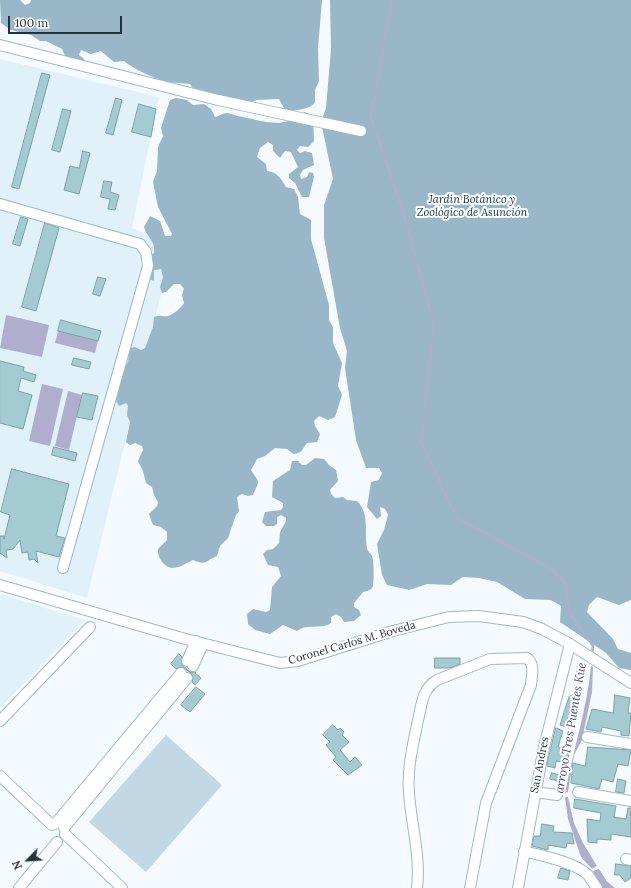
<!DOCTYPE html>
<meta charset="utf-8">
<style>
body{margin:0}
#map{position:relative;width:631px;height:888px;overflow:hidden;background:#f4fafe;font-family:Lora,serif}
canvas{display:block}
.north{position:absolute;left:8px;top:840px;width:40px;height:40px;-webkit-text-stroke:3px #fff;paint-order:stroke;rotate:245deg;font-size:11px;font-weight:700;line-height:16px;text-align:center;color:#253139}
.north::after{content:'';display:block;margin:auto;width:14px;height:18px;background:#253139;clip-path:polygon(50% 0,100% 100%,50% 72%,0 100%)}
.scale{position:absolute;left:8px;top:16px;width:114px;height:18px;box-sizing:border-box;border:2px solid #253139;border-top:0;padding-left:5px;font-size:12px;line-height:14px;white-space:nowrap;color:#253139;-webkit-text-stroke:3px #fff;paint-order:stroke}
</style>
<div id="map">
<canvas width="631" height="888"></canvas>
<div class="north">N</div>
<div class="scale">100 m</div>
</div>
<script>
const c = document.querySelector('canvas').getContext('2d');
c.lineJoin = 'round';
function fill(path, color) { c.fillStyle = color; c.fill(path, 'evenodd'); }
function stroke(path, color, width, dash) { c.strokeStyle = color; c.lineWidth = width; c.lineCap = dash ? 'butt' : 'round'; c.setLineDash(dash || []); c.stroke(path); }
function write(font, color, halo, rows, align = 'center') {
  c.font = font + ' Lora,serif'; c.lineWidth = 4; c.setLineDash([]); c.textBaseline = 'middle'; c.strokeStyle = halo; c.fillStyle = color; for (const [text, x, y, turn = 0] of rows) {
    c.save(); c.translate(x, y); c.rotate((+turn || 0) * Math.PI / 180); c.textAlign = isNaN(turn) ? turn : align; if (halo) c.strokeText(text, 0, 0); c.fillText(text, 0, 0); c.restore();
  }
}
fill(new Path2D(`
 M0 59 159 97 132 228 173 245 87 598 0 571Z
 M0 594 85 620 0 708Z`), '#e1f1fa');
fill(new Path2D(`
 M166 735 222 785 146 872 89 822Z`), '#c3d8e5');
fill(new Path2D(`
 M0 0H20L25 5 30 3 31 0H322L318 48 319 81 315 90V102C311 109 293 112 285 110L279 99 256 100 250 103 238 102 231 97 227 99 194 90 190 84C183 83 175 83 168 82 158 80 131 68 124 61L114 62 101 51 91 54 81 50 79 55 84 59 85 64 67 60 62 49 46 41H40L31 35 11 30 1 23Z
 M330 0H631V600L619 605 597 597 589 605 587 612 613 639 618 649 631 653V670L619 668 606 653 560 622 561 606 551 600 525 599 497 582 479 578 463 577 451 585 427 584 409 590 387 585 382 575 377 544 384 530 388 515 385 509 380 507 381 516 377 519 367 507 371 482 379 480 382 473 379 468H366L356 440 345 368 347 351 340 328 324 238V205L333 179 321 122 326 108 331 49Z
 M176 98 187 100 193 105 204 104 211 109 215 117C220 116 222 113 227 113 231 113 235 116 238 116 254 119 273 126 289 121 295 119 299 114 305 112L313 116 314 141 308 147 300 146 297 150 300 153 305 151 312 153 314 165 303 170 300 175 301 179 307 177 309 172 313 173 314 177 309 197H302L295 183 289 178V174L298 167 291 152 285 151 280 158 273 151V145L268 142 260 148 257 157 266 164 267 171C278 172 281 179 286 187L294 189 298 197 300 214 311 220V239L329 305V320L333 327V343L342 363 338 386 342 395 335 417 328 420 319 416 314 421 315 426 320 434 317 442 307 443C302 449 303 453 293 454L287 449 275 448 265 456 257 459 251 470C260 484 260 479 253 495L248 496 242 494 237 497 239 511 236 515 228 538 220 546 217 556C205 561 206 566 193 560L179 567 172 568C164 567 157 557 158 549L167 540V532L161 527 153 525 149 514 157 506 158 502 154 495 152 487 146 483 143 471 138 461 143 450 142 446 135 443 130 445 126 442 130 422 127 415 128 406 126 403 119 406 116 401 123 371 128 362 130 348 135 347 141 350 145 348 153 327 154 317C160 314 163 317 168 316 173 315 182 307 184 303L182 295 184 289 180 284H174L166 292 162 293 160 287 163 277 161 269 154 270V281L149 279 151 255 154 253C156 241 147 238 144 227L150 216 160 221 165 236H171L172 234 158 207 153 182 157 171 158 147 163 136 161 128 170 100Z
 M315 458 324 459 329 465 336 470 338 481 330 490 331 494 335 498 343 497 347 500 357 501C370 514 364 532 367 548 368 552 370 553 372 556 374 560 374 581 373 586 371 591 367 591 363 592L354 603V607L359 610 361 615 354 621 344 622 341 617 336 614 331 617V623C321 630 307 623 297 631L283 625 270 634 255 630 248 624 247 614 253 609 266 612 270 610 272 587 281 576 278 567 268 565 263 554 267 550 273 549 279 543 280 532 286 521V518L281 515 277 517V524L274 526H266L262 522 265 512 281 510 283 507V503L272 497 273 481 290 470 292 461H298L302 465H306Z`), '#99b7c9');
fill(new Path2D(`
 M6 315 49 325 42 357 0 348Z
 M58 331 98 341 95 353 55 343Z
 M42 384 63 389 50 446 29 441Z
 M68 391 82 395 69 450 55 446Z
 M591 666 593 667 592 692 582 740 574 755 568 792 565 793C573 750 587 709 591 666Z
 M565 797H568L574 823 583 843 597 866 592 869 581 857 568 819Z
 M599 869 611 888H602L593 871Z`), '#afafcd');
stroke(new Path2D(`
 M392 0 371 118 403 211 434 324 421 442 456 517 553 570 565 583 570 613 593 646 592 655
 M607 883 613 888`), '#afafcd', 2.5);
const building = new Path2D(`
 M42 73 50 75 19 189 12 187Z
 M116 98 122 100 113 135 106 133Z
 M139 104 156 109 151 137 132 132Z
 M63 109 71 111 60 152 52 150Z
 M83 151 90 153 79 194 64 190 70 166 79 168Z
 M104 181 112 182 110 192 119 195 115 210 108 209 110 199 101 197Z
 M21 217 28 219 20 246 13 244Z
 M45 223 59 228 36 311 22 307Z
 M98 277 106 279 100 296 93 294Z
 M61 320 101 331 98 341 58 331Z
 M74 358 91 362 89 369 72 365Z
 M0 361 24 367 23 371 36 375 34 382 21 378 18 391 32 395 23 429 0 423Z
 M83 393 98 396 92 420 77 417Z
 M54 447 77 453 75 461 52 455Z
 M12 469 69 484 56 536 65 538 59 557 36 551 38 563 34 559 29 560 28 552 22 553 20 540 13 549 6 550 7 558 0 553V536H4V539L10 515 1 512Z
 M179 654 182 657V665L190 672H196L195 673 201 678 195 685 192 682 193 679 191 673 182 667 176 669 171 664Z
 M435 658H460V664L450 668H435Z
 M578 670 586 674 581 684 573 680Z
 M196 687 205 694 190 712 181 705Z
 M573 695 576 703 569 728 560 725 569 697Z
 M615 695 630 698 628 713H631L629 736 621 735V731L602 727 601 732 586 729 592 709 613 713Z
 M333 725 338 730 340 728 344 732 342 735 349 742 340 750 350 762 355 757 362 765 348 775 333 760 336 757 326 745 330 742 323 735Z
 M556 728 563 731 558 747 570 750 567 763 556 761 555 768 547 766Z
 M588 747 631 750 628 766 618 764 613 782 602 779 599 789 571 783 573 763 585 766Z
 M552 773 560 775 558 781 550 779Z
 M618 779 626 781 624 793 616 792Z
 M575 799 616 806 614 817 626 819 628 808H631V837L611 834V840L597 839V843L588 842 587 819 600 821 601 813 574 808Z
 M542 824 554 826 553 832 572 833 574 844 567 843 566 848 548 845V850L532 846 534 836H540Z
 M616 864 631 866V878L625 882 620 875H615Z
 M561 868 570 871 568 880 558 878Z`);
fill(building, '#a4cbd1');
stroke(building, '#7ca1a7', 1);
const minor = new Path2D(`
 M0 45 218 100 361 131
 M0 204 140 244 146 252 148 266 63 568
 M0 585 182 638 280 663 298 661 393 631 449 617 479 616 523 622 542 629 570 644 631 683
 M187 661 196 641
 M193 666 203 644
 M0 721 90 627
 M587 737 631 744
 M0 776 52 825
 M535 792 557 795
 M578 792 631 801
 M55 824 181 673
 M64 828 187 678
 M65 834 122 888
 M524 851C542 856 575 862 588 875 591 879 594 884 597 888
 M626 859 631 860
 M19 888 57 842
 M417 888C421 858 411 823 409 793 407 767 413 745 418 720 422 704 422 689 437 680L490 659 527 658C535 664 532 675 531 685L486 803 470 888
 M518 888 544 747 570 644`);
stroke(minor, '#9cbacc', 12);
stroke(minor, '#fff', 10);
write('italic 11px', '#093448', '#fff', [
 ["Jardín Botánico y",472,200],
 ["Zoológico de Asunción",472,213]
]);
write('11px', '#253139', '#fff', [
 ["Coronel Carlos M. Boveda",352,643,-16],
 ["San Andres",540,765,-79]
]);
write('italic 12px', '#494671', '#fff', [
 ["arroyo Tres Puentes Kue",571,728,-80]
]);
</script>
